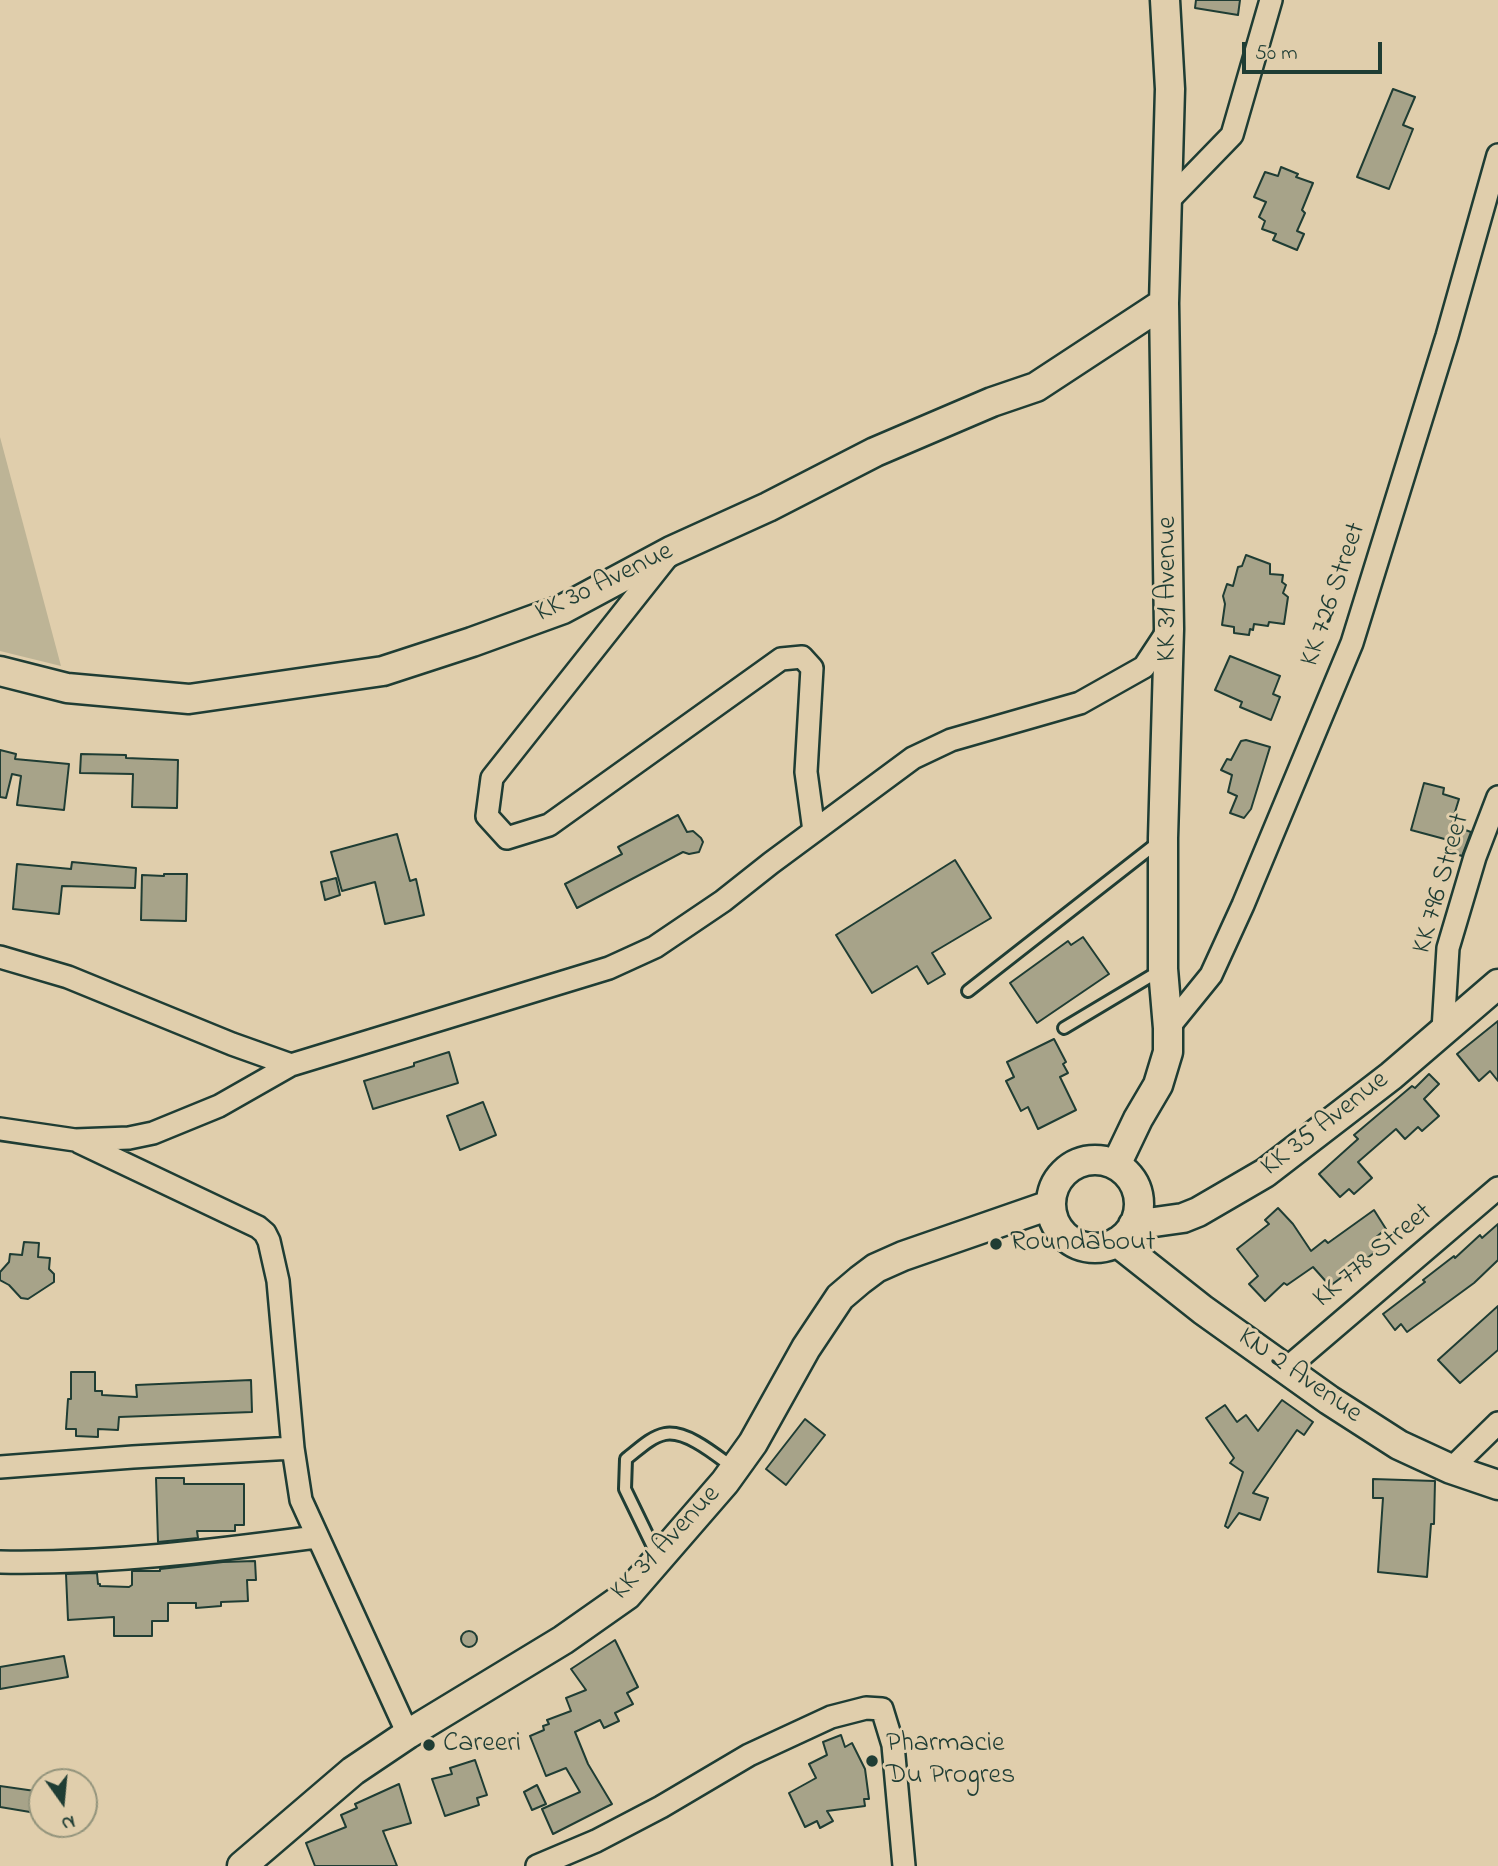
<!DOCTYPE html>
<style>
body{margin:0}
#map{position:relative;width:1498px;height:1866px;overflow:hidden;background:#e0ceac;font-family:"Indie Flower",sans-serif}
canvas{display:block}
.north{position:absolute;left:28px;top:1768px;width:70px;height:70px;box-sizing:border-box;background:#e0ceac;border:2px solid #93947c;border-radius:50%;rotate:165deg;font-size:19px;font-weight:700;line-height:28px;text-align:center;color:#1f3d34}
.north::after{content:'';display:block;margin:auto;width:24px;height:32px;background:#1f3d34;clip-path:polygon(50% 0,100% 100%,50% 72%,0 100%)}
.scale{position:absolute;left:1242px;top:42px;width:140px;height:32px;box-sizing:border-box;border:4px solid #1f3d34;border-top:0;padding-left:9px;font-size:21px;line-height:24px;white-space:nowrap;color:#1f3d34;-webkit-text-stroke:5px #e0ceac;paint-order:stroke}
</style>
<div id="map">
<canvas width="1498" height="1866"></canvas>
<div class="north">N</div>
<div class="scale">50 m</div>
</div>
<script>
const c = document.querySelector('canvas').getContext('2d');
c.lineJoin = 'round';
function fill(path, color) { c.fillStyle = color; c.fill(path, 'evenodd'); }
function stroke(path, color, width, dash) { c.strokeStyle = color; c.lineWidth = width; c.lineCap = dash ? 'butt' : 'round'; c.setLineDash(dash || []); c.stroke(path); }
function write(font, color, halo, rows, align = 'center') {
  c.font = font + ' "Indie Flower",sans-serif'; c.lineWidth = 6; c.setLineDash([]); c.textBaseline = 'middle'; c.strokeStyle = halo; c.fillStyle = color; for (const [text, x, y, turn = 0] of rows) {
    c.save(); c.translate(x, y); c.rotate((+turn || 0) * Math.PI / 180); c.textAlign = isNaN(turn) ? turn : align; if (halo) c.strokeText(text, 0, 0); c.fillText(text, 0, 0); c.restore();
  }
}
fill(new Path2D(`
 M0 437 61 666 0 651Z`), '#bdb496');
const building = new Path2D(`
 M1196 0H1240L1238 15 1195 8Z
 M1393 89 1415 97 1403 125 1413 129 1389 189 1357 177Z
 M1281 167 1298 174 1296 177 1313 183 1302 210 1305 213 1297 231 1304 234 1297 250 1273 240 1276 234 1262 229 1265 221 1259 217 1266 202 1254 197 1265 172 1278 176Z
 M1246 555 1270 564V574L1283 575 1282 582 1286 585 1283 593 1288 597 1284 624 1269 622 1268 626 1254 624 1253 630 1250 629 1249 635 1234 633V627L1222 625 1225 604 1223 596 1227 584 1233 586 1238 567 1242 566Z
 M1230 656 1280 676 1273 694 1280 697 1271 720 1240 707 1242 702 1215 690Z
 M1246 740 1270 747 1251 809 1244 818 1230 813 1237 796 1228 792 1232 775 1221 770 1227 759 1231 760 1241 741Z
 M0 750 16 754 15 759 69 764 64 810 17 805 21 776 12 774 6 798 0 797Z
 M81 754 126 755V758L178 760 177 808 132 807 133 774 80 773Z
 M1424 783 1444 788 1443 794 1459 799 1451 825 1471 832 1462 856 1448 851 1452 841 1411 830Z
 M678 815 687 832 693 831 701 838 703 842 699 852 689 854 683 852 577 908 565 884 622 854 618 847Z
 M397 834 410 881 416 879 424 915 385 924 375 882 342 891 331 852Z
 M955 860 991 918 932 953 945 974 928 984 917 966 872 993 836 935Z
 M72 862 136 868 135 888 62 886 59 914 13 909 17 864 71 869Z
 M164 874H187L186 921 141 920 142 875 164 876Z
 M336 878 340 895 325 900 321 882Z
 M1083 937 1109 974 1037 1023 1010 983 1068 941 1071 945Z
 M1498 1021V1081L1490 1071 1479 1081 1457 1054Z
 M1054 1039 1066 1062 1063 1064 1068 1073 1060 1077 1076 1110 1038 1129 1028 1107 1021 1111 1006 1081 1014 1077 1007 1062Z
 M449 1052 458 1083 373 1109 364 1081 414 1066V1063Z
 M1429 1074 1439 1084 1424 1099 1439 1116 1422 1131 1418 1127 1405 1139 1396 1129 1358 1162 1372 1178 1354 1194 1349 1189 1340 1197 1319 1174 1358 1139 1354 1135 1412 1086 1415 1088Z
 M483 1102 496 1135 460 1150 447 1116Z
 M1278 1208 1293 1224 1311 1251 1325 1240 1328 1243 1374 1210 1386 1229 1375 1238 1382 1247 1330 1286 1313 1267 1287 1285 1284 1283 1265 1301 1249 1284 1258 1276 1237 1249 1269 1224 1265 1220Z
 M1498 1224V1260L1474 1283 1407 1332 1401 1324 1395 1330 1383 1314 1425 1282 1423 1280 1454 1256 1455 1258 1480 1235 1482 1238Z
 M24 1242 39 1243 38 1257 50 1258 49 1269 54 1274V1282L28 1299 21 1298 9 1285 0 1280V1272L9 1262 10 1254 22 1255Z
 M1498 1306V1350L1460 1383 1438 1360Z
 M71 1372H95V1391H102V1395L137 1397 136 1385 251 1380 252 1412 119 1417 118 1430 98 1429V1437L76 1436V1429H66L68 1399H71Z
 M1282 1400 1313 1422 1304 1435 1297 1430 1253 1493 1268 1498 1260 1520 1239 1513 1228 1528 1225 1526 1243 1472 1230 1463 1234 1458 1206 1418 1225 1405 1237 1422 1246 1415 1258 1431Z
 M805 1419 825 1435 786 1485 766 1469Z
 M156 1478H184V1484H244V1525H235V1531H197L198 1538 158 1542Z
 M1373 1479 1435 1481 1434 1524H1431L1427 1577 1378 1572 1383 1498H1373Z
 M255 1561 256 1580H247L248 1601 221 1602V1606L196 1608V1603H168V1621H152V1636H114V1617L68 1620 66 1574 97 1573 98 1584H100V1586L129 1587 132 1585V1571H160V1569L223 1562Z
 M461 1639a8 8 0 1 1 16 0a8 8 0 1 1-16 0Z
 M615 1640 638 1687 627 1693 633 1704 615 1713 619 1721 604 1728 600 1720 575 1732 588 1764 612 1804 553 1834 542 1809 580 1792 566 1768 546 1776 530 1736 544 1730 543 1726 549 1724 547 1720 571 1711 566 1698 586 1690 571 1669Z
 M64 1656 68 1677 0 1689V1667Z
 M841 1735 845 1747 852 1743 865 1769 869 1799H864L865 1806 827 1811 833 1821 820 1828 817 1821 805 1827 789 1793 816 1778 809 1764 827 1755 823 1742Z
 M475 1760 487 1795 477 1798 479 1805 445 1816 432 1779 452 1774 450 1768Z
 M399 1784 411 1823 383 1831 397 1866H315L306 1843 346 1827 341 1815 357 1808 355 1804Z
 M537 1785 546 1804 532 1810 524 1792Z
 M0 1786 42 1792V1814L0 1807Z`);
fill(building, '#a7a389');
stroke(building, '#1f3d34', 2);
const lane = new Path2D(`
 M968 991 1161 840
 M1064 1028 1161 970
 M658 1557 625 1489 626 1459C638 1450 650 1437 665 1434 687 1430 717 1456 735 1469`);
const street = new Path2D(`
 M1167 202 1232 135 1271 0
 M668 556 492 778 487 816 507 838 549 825 781 659 802 657 812 668 806 772 814 831
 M0 957 68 977 232 1044 291 1065
 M1168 1028 1211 975 1243 905 1352 643 1447 336 1498 155
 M1443 1030 1448 948 1475 857 1498 797
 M0 1129 75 1140 129 1138 153 1133 219 1106 291 1065 609 968 655 947 723 901 771 863 913 758 951 740 1080 703 1144 667 1169 629
 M79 1142 258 1227 265 1233 269 1241 278 1281 293 1448
 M1286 1369 1498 1188
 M0 1467 133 1457 293 1448 301 1500 408 1734
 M1451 1469 1498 1423
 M0 1562C106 1564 211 1551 316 1537
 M537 1866 596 1841 661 1807 749 1755 831 1717 866 1708 882 1709 893 1745 904 1866`);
const secondary = new Path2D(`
 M0 671 67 688 189 699 383 671 472 642 563 609 671 551 768 507 875 452 992 402 1036 387 1164 303
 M1051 1204a44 44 0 1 1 88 0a44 44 0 1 1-88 0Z
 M1116 1165 1138 1119 1158 1085 1168 1052V1028L1163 969V838L1169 629 1164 303 1170 89 1165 0
 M1133 1225 1183 1218 1198 1212 1265 1173 1391 1076 1498 984
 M1117 1242 1203 1310 1329 1400 1399 1445 1451 1469 1498 1485
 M242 1866 353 1771 408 1734 563 1640 627 1595 725 1482 753 1443 806 1348 840 1297 860 1280 876 1268 903 1256 1050 1205`);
stroke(lane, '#1f3d34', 16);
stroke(street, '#1f3d34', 26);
stroke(secondary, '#1f3d34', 33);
stroke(lane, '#e0ceac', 10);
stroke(street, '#e0ceac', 21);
stroke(secondary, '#e0ceac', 28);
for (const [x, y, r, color] of [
 [996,1244,7,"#1f3d34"],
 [429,1745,7,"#1f3d34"],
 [872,1761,7,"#1f3d34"]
]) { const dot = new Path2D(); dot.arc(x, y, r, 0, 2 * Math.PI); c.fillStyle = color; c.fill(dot); stroke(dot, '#e0ceac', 2.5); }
write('28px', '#1f3d34', '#e0ceac', [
 ["KK 30 Avenue",605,584,-26],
 ["KK 31 Avenue",1169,589,-90],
 ["KK 726 Street",1335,595,-71],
 ["KK 796 Street",1443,884,-74],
 ["KK 35 Avenue",1326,1125,-38],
 ["KK 778 Street",1374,1257,-40],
 ["KN 2 Avenue",1299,1377,35],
 ["KK 31 Avenue",667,1544,-47]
]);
write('28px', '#1f3d34', '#e0ceac', [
 ["Roundabout",1010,1244],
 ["Careeri",443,1745],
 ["Pharmacie",886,1745],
 ["Du Progres",886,1777]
], 'left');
</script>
